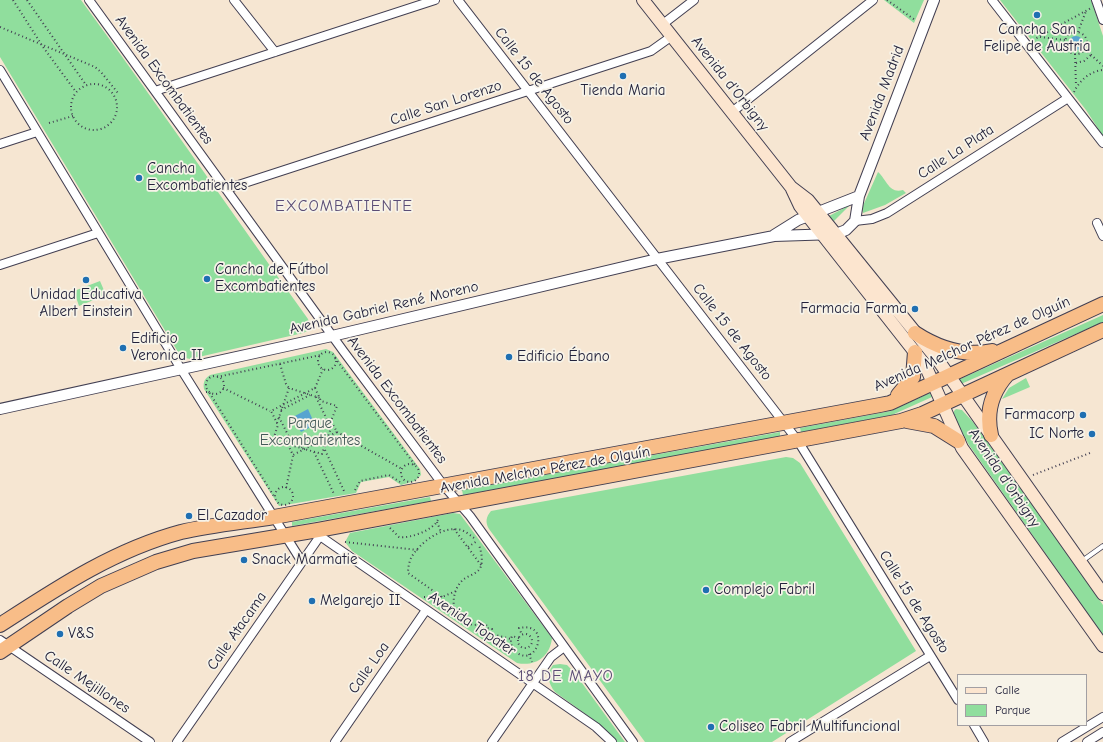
<!DOCTYPE html>
<meta charset="utf-8">
<style>
body{margin:0}
#map{position:relative;width:1103px;height:742px;overflow:hidden;background:#f6e6d2;font-family:"Comic Neue",sans-serif}
canvas{display:block}
.legend{position:absolute;left:957px;top:674px;width:130px;height:52px;box-sizing:border-box;background:#f7f3e8;border:1px solid #a29fa3;margin:0;padding:5px 7px;list-style:none;font-size:12px;color:#22223b}
.legend li{display:flex;align-items:center;gap:8px;height:20px}
.legend b{width:20px;border:1px solid #a29fa3}
</style>
<div id="map">
<canvas width="1103" height="742"></canvas>
<ul class="legend">
<li><b style="height:5px;background:#fce5cf"></b>Calle</li>
<li><b style="height:11px;background:#90de9d"></b>Parque</li>
</ul>
</div>
<script>
const c = document.querySelector('canvas').getContext('2d');
c.lineJoin = 'round';
function fill(path, color) { c.fillStyle = color; c.fill(path, 'evenodd'); }
function stroke(path, color, width, dash) { c.strokeStyle = color; c.lineWidth = width; c.lineCap = dash ? 'butt' : 'round'; c.setLineDash(dash || []); c.stroke(path); }
function write(font, color, halo, rows, align = 'center') {
  c.font = font + ' "Comic Neue",sans-serif'; c.lineWidth = 3.5; c.setLineDash([]); c.textBaseline = 'middle'; c.strokeStyle = halo; c.fillStyle = color; for (const [text, x, y, turn = 0] of rows) {
    c.save(); c.translate(x, y); c.rotate((+turn || 0) * Math.PI / 180); c.textAlign = isNaN(turn) ? turn : align; if (halo) c.strokeText(text, 0, 0); c.fillText(text, 0, 0); c.restore();
  }
}
fill(new Path2D(`
 M0 0H81C158 105 232 213 308 319L310 325 309 330 303 333 190 359 181 357 0 57Z
 M884 0H924L914 23Z
 M1000 0H1091L1103 36V136L1086 110Z
 M878 172C887 180 889 194 903 190L906 193 885 205 863 213 862 208Z
 M850 205 834 221 829 216Z
 M100 281 106 295 79 306 74 291Z
 M1103 315V322L961 384 958 380Z
 M326 349 333 352 420 469 421 475 415 481 401 485 389 477 361 482 356 493 279 506 204 389C203 383 204 379 210 375Z
 M1026 378 1030 387 1002 399 1009 388Z
 M930 393 932 397 892 415 801 432 800 428 891 411Z
 M956 409 962 410 973 422 1103 605V635L969 445 954 417V411Z
 M780 432V437L463 495 462 490Z
 M786 457 793 458 800 463 916 651 772 742H645L489 529C485 522 486 517 491 511Z
 M430 497 431 501 292 526V522Z
 M453 513 460 514 552 638C550 657 535 667 517 663L352 551 345 542 350 533Z
 M560 664 567 665 574 672 625 742H617L591 718 555 692C548 683 546 674 553 665Z`), '#90de9d');
fill(new Path2D(`
 M1069 43a7 7 0 1 1 14 0a7 7 0 1 1-14 0Z
 M308 409 315 425 301 432 293 417Z`), '#57a4d0');
const service = new Path2D(`
 M1082 561 1103 546`);
const minor = new Path2D(`
 M89 0 344 352 444 486 470 516 633 742
 M234 0 275 52
 M458 0 798 441 958 700
 M992 0 1103 143
 M1096 0 1103 20
 M663 24 694 0
 M0 70 181 369 302 562
 M155 91 435 0
 M732 112 873 0
 M0 144 37 132
 M226 189 651 51 672 36
 M855 221 872 219 887 213 1068 98
 M1097 223 1103 236
 M0 265 98 233
 M318 530 320 536 330 543 596 727 612 742
 M0 640 150 742
 M974 725 984 742
 M177 742 320 536
 M335 742 426 610
 M492 742 551 657 564 647
 M790 742 930 656
 M1062 742 1103 717
 M1087 742 1103 732`);
const tertiary = new Path2D(`
 M774 235 798 220 859 196
 M0 409 332 336 657 259 774 236 836 234 846 230 855 221 859 196 934 0`);
const secondary = new Path2D(`
 M643 0 791 187 808 200 940 363 1103 594
 M792 189 800 206 925 365 962 448 1103 646`);
const trunk = new Path2D(`
 M915 333C938 348 964 357 992 351
 M898 395 913 377 915 352
 M907 421 934 426 958 441
 M991 435C986 413 991 393 1007 375
 M0 625C57 588 114 550 181 532 211 525 243 522 274 517L880 405 890 403 1103 304
 M0 652 68 606 101 586 156 562 193 551 318 530 901 421 922 414 1103 330`);
stroke(service, '#423f52', 5.5);
stroke(minor, '#423f52', 10);
stroke(tertiary, '#423f52', 12);
stroke(secondary, '#423f52', 14);
stroke(trunk, '#423f52', 16);
stroke(new Path2D(`
 M13 0 43 47 76 92
 M27 0 86 85
 M887 0 915 20
 M0 27 95 67 101 72 118 93
 M1078 32 1086 11
 M1065 43a11 11 0 1 1 22 0a11 11 0 1 1-22 0Z
 M1040 37 1065 40
 M1033 40 1091 8
 M1085 49 1103 66
 M1075 54 1076 86
 M1076 63 1084 61 1091 55
 M71 107a23 23 0 1 1 46 0a23 23 0 1 1-46 0Z
 M1074 92C1079 81 1090 71 1103 70
 M49 123 73 116
 M318 361a9 9 0 1 1 18 0a9 9 0 1 1-18 0Z
 M335 358 415 465
 M280 364 286 384 289 388
 M206 385a9 9 0 1 1 18 0a9 9 0 1 1-18 0Z
 M217 377 321 355
 M223 388 270 411
 M315 388 321 401 337 406 331 421 337 432 293 455 286 441 274 437 278 425 271 411Z
 M315 388 323 369
 M206 392H209L275 498
 M316 397 331 428
 M281 410 310 395
 M279 417 293 445
 M277 423 289 388 320 398
 M337 432 402 469
 M287 444 322 454 332 425
 M301 447 329 433
 M325 450 344 491
 M314 452 334 494
 M401 473a9 9 0 1 1 18 0a9 9 0 1 1-18 0Z
 M1033 475 1090 453
 M275 496a9 9 0 1 1 18 0a9 9 0 1 1-18 0Z
 M286 488 293 456
 M355 490 360 481 389 475 400 482
 M1007 492 1015 487
 M437 522 441 532
 M390 528 399 537C409 539 435 530 438 519
 M454 529 481 565
 M345 542 418 550
 M468 547 477 541
 M424 597H442L456 591
 M442 597 408 573C408 568 409 563 411 558 419 543 443 525 461 530 465 531 470 535 474 538
 M458 619C451 607 452 589 464 579 470 575 479 573 481 566 483 559 481 551 479 545
 M463 623 474 625 486 624 487 628 492 629 491 634 511 639
 M518 641a7 7 0 1 1 14 0a7 7 0 1 1-14 0Z
 M519 638 512 636C510 641 511 647 515 651 536 671 553 621 519 628L522 635
 M529 654 532 662`), '#423f52', 2, [1, 3]);
stroke(service, '#fff', 4);
stroke(minor, '#fff', 8);
stroke(tertiary, '#fff', 10);
stroke(secondary, '#fce5cf', 12);
stroke(trunk, '#f8bd88', 14);
for (const [x, y, r, color] of [
 [1037,15,4,"#1f6fb2"],
 [623,76,4,"#1f6fb2"],
 [139,178,4,"#1f6fb2"],
 [207,279,4,"#1f6fb2"],
 [86,280,4,"#1f6fb2"],
 [915,309,4,"#1f6fb2"],
 [123,348,4,"#1f6fb2"],
 [509,357,4,"#1f6fb2"],
 [1083,415,4,"#1f6fb2"],
 [1092,434,4,"#1f6fb2"],
 [189,516,4,"#1f6fb2"],
 [244,560,4,"#1f6fb2"],
 [706,590,4,"#1f6fb2"],
 [312,601,4,"#1f6fb2"],
 [60,634,4,"#1f6fb2"],
 [711,727,4,"#1f6fb2"]
]) { const dot = new Path2D(); dot.arc(x, y, r, 0, 2 * Math.PI); c.fillStyle = color; c.fill(dot); stroke(dot, '#f7f3e8', 1.5); }
write('15px', '#22223b', '#f7f3e8', [
 ["Cancha San",1037,30,"center"],
 ["Felipe de Austria",1037,47,"center"],
 ["Tienda Maria",623,91,"center"],
 ["Cancha",147,169],
 ["Excombatientes",147,186],
 ["Cancha de Fútbol",215,270],
 ["Excombatientes",215,287],
 ["Unidad Educativa",86,295,"center"],
 ["Albert Einstein",86,312,"center"],
 ["Farmacia Farma",907,309,"right"],
 ["Edificio",131,339],
 ["Veronica II",131,356],
 ["Edificio Ébano",517,357],
 ["Farmacorp",1075,415,"right"],
 ["IC Norte",1084,434,"right"],
 ["El Cazador",197,516],
 ["Snack Marmatie",252,560],
 ["Complejo Fabril",714,590],
 ["Melgarejo II",320,601],
 ["V&S",68,634],
 ["Coliseo Fabril Multifuncional",719,727]
], 'left');
write('15px', '#22223b', '#f7f3e8', [
 ["Calle 15 de Agosto",534,76,52],
 ["Avenida Excombatientes",164,80,54],
 ["Avenida d'Orbigny",730,84,52],
 ["Avenida Madrid",882,93,-69],
 ["Calle San Lorenzo",446,103,-18],
 ["Calle La Plata",956,152,-33],
 ["Avenida Gabriel René Moreno",384,308,-13],
 ["Calle 15 de Agosto",732,332,52],
 ["Avenida Melchor Pérez de Olguín",972,344,-24],
 ["Avenida Excombatientes",397,400,53],
 ["Avenida Melchor Pérez de Olguín",545,470,-10],
 ["Avenida d'Orbigny",1004,478,56],
 ["Calle 15 de Agosto",914,602,58],
 ["Avenida Topater",472,624,34],
 ["Calle Atacama",237,631,-55],
 ["Calle Loa",369,668,-55],
 ["Calle Mejillones",87,682,34]
]);
write('15px', '#435a58', '#f7f3e8', [
 ["Parque",310,424],
 ["Excombatientes",310,441]
]);
c.letterSpacing = '1px';
write('16px', '#5b4d76', '#f7f3e8', [
 ["EXCOMBATIENTE",344,206],
 ["18 DE MAYO",566,676]
]);
c.letterSpacing = '0px';
</script>
